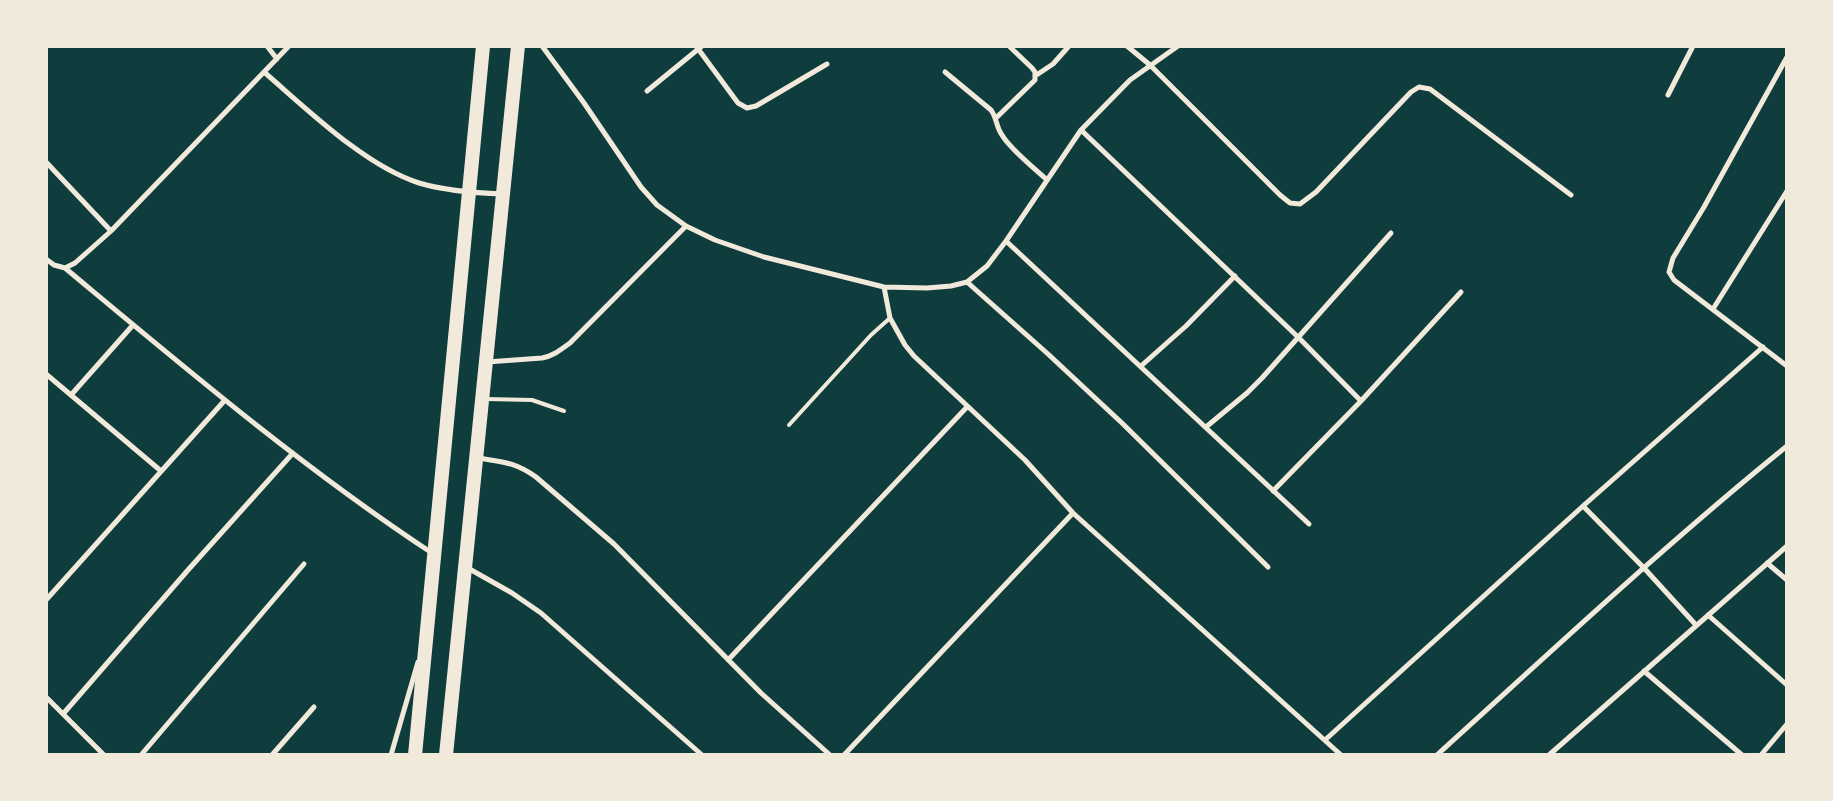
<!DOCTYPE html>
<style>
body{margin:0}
#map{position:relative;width:1833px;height:801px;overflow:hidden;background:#0f3d3e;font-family:Roboto,sans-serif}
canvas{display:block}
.frame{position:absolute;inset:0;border:48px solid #f1e9da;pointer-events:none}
</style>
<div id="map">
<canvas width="1833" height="801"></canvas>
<div class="frame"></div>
</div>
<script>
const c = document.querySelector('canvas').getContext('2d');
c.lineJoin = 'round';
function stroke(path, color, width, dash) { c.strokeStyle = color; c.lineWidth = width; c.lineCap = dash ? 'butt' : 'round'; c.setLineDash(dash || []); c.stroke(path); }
stroke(new Path2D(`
 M486 399 532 400 564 411
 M789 425 871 335 890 318`), '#f1e9da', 4);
stroke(new Path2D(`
 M267 46 277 59
 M542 46 584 103 641 187 657 205 686 226 715 240 764 257 884 287 927 288 951 286 967 282 987 266 1006 241 1081 130 1130 80 1178 46
 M696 46 738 103 747 108 756 106 827 64
 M1127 46 1150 65 1280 195 1290 203 1300 204 1316 192 1411 92 1419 87 1430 89 1571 195
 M1787 57 1704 207 1673 258 1669 272 1674 280 1787 366
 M264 72C307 109 365 166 419 183 446 191 475 193 503 194
 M945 72 991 110C997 118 996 127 1002 135 1010 149 1033 167 1046 179
 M1035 76 1053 64 1069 46
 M647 91 702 46
 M1668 95 1693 46
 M996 118 1035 80V72L1032 68 1009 46
 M1081 130 1299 338 1361 401
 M46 162 111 231 289 46
 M1006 241 1309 524
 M46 259 54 265 65 268 75 263 111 231
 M65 268C184 367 303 468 432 553
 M967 282 1048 354 1123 424 1268 567
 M884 287 890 318 905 345 914 356 1025 460 1073 513 1341 755
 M1713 309 1787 191
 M487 362 542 358C553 356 560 350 570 343L686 226
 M1141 366 1186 326 1235 276
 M46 374 161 471
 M71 395 133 325
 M1206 427 1247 393 1262 378 1391 233
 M478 458C503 462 515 462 536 477L614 544 761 693 830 755
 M1273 491 1361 401 1461 292
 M1583 506 1644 568 1696 625
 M1767 563 1787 580
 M466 567 512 593 541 613 702 755
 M46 600 225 400
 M1708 615 1787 685
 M728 660 967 407
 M1644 671 1742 755
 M46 697 104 755
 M63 714 188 570 293 453
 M1325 740 1583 506 1763 347
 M141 755 304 564
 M272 755 314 707
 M391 755 418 662
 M844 755 1073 513
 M1437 755C1552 651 1666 544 1787 446
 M1549 755 1787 546
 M1761 755 1787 724`), '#f1e9da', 5);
stroke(new Path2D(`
 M415 755 483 46
 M446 755 518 46`), '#f1e9da', 14);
</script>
